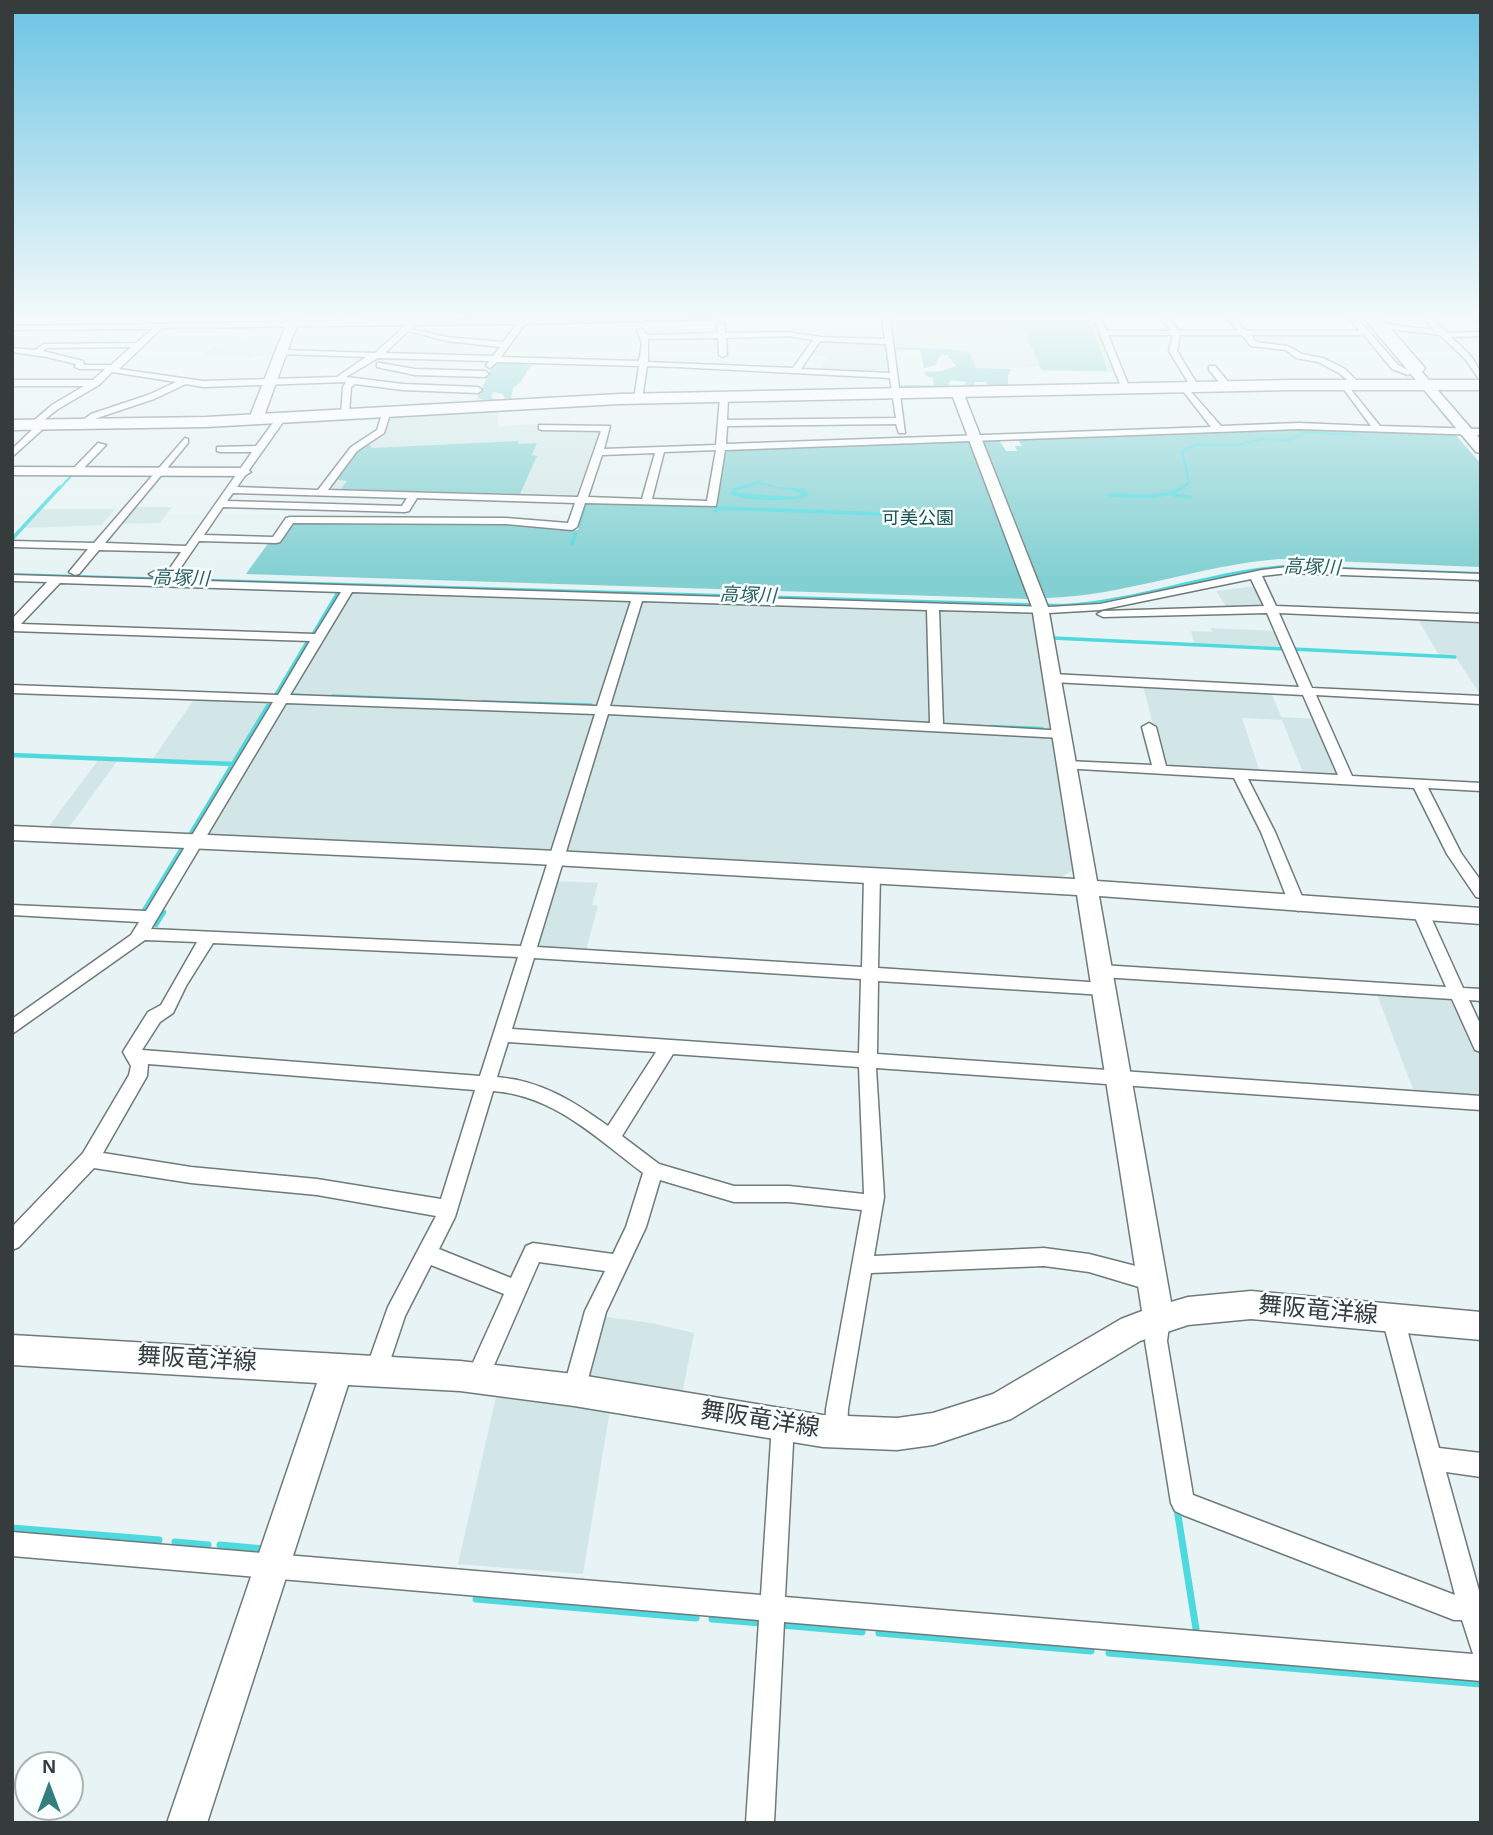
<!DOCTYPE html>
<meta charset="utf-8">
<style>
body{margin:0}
#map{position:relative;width:1493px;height:1835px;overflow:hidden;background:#e7f3f4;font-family:Helvetica,sans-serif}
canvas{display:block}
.frame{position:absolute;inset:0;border:14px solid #363b3b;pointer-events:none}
.north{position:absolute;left:14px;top:1751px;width:70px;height:70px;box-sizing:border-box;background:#faffff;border:2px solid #acb1b1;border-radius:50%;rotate:0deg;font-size:19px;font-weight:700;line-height:28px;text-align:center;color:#363b3b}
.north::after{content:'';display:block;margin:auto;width:24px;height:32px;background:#357e80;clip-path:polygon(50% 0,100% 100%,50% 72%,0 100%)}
</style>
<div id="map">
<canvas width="1493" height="1835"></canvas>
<div class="frame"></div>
<div class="north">N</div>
</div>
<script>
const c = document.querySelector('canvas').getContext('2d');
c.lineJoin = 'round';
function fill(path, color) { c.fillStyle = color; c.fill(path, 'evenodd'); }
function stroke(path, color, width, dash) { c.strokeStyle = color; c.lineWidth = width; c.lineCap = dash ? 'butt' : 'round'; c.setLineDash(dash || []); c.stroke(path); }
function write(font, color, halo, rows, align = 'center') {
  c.font = font + ' Helvetica,"Noto Sans JP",sans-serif'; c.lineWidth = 5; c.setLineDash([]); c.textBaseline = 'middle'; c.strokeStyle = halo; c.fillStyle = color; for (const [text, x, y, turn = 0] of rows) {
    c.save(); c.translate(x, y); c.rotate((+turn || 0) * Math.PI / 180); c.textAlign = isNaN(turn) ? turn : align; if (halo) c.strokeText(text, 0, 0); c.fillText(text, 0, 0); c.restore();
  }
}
fill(new Path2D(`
 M890 319H1092L1095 320 1115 373 1041 371 1039 367 979 369 953 349 894 347Z
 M818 341 886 343 891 376 819 372 828 357 808 355Z
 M242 342 277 344 272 356H253L251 359 201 355 217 345Z
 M499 409 498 426 540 424V428L601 429 576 495 328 489 354 453 384 431 389 415Z
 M133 507H172L160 523 118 524Z
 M42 509H115L102 525 24 528Z
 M1257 586 1266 606 1264 607 1227 608 1216 591Z
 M351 590 1027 610 1032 613 1073 870 1056 880 558 851 210 836 207 832Z
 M1417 618 1481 620V696L1455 656 1439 655Z
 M1211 628 1277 631 1284 647 1194 643 1191 631 1212 632Z
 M1143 686 1271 692 1281 717 1315 719 1341 777 1304 775 1282 720 1242 718 1260 772 1164 767Z
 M195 698 270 701 232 763 152 760Z
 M99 759 118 760 67 830 47 829Z
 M555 881 598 883 592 905 598 906 586 950 534 947Z
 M1376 992 1450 997 1455 999 1481 1057V1099L1415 1094Z
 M599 1316 652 1323 694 1333 682 1395 582 1379Z
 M497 1393 610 1409 583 1574 458 1564Z`), '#d2e6e7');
fill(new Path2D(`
 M1020 322H1090L1108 371 1042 370Z
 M893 347 950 349 970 353 976 368 1011 369 1008 376V388L991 387 986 382H974L975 388H965L963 386 967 382 950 380 948 388 899 389 901 385H934L933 378 926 376 924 372 942 371 956 366 947 355H941L935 365 924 368 920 350H894Z
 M499 362 531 365 521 382 513 388 511 399H505L503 394 493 392 491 397 496 400 486 401 477 398 491 369Z
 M1302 429 1455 434 1481 464V567L1279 559C1200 565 1125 596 1046 598L984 442 999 440 1006 451H1017L1015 446H1022L1018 440Z
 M518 441V444L537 443 532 455 537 456 520 494 341 489 347 481 335 479C344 466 354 446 370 445L372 448Z
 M966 441 971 442 1029 599 246 574 269 542 293 522 504 524 578 530 587 503 716 507 725 452 729 451Z`), '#83d0d2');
fill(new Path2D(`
 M759 481 775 487 805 489 809 495C798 503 742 501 730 494L734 488ZM759 484C769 487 798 491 803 494L795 497 736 493 738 490Z
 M1283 565 1481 572V574L1316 567 1271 568 1097 603 1048 606 12 576V573L1062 604C1137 600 1208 571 1283 565Z`), '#4ed9de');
stroke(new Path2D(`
 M59 489 73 474
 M1181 489 1189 482 1182 451 1195 445H1236L1263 439 1289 440 1306 432 1356 435`), '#4ed9de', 2.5);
stroke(new Path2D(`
 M1109 495C1134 496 1162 500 1184 487
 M1174 495 1190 497
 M623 504 702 506
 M584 510 586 503
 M715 511 720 508 910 515
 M579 525 583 513
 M12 539 60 487
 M572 544 576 533
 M1479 580 1481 583
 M312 636 340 589
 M1053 638 1285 649
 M1292 649 1455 657
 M292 695 311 696
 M275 696 309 639
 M332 696 460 701
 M484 702 591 705
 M267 708 269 705`), '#4ed9de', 3.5);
stroke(new Path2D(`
 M990 727 1042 729
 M12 755 233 764
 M190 835 268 706
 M146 912H143L184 845
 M156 925 164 912H161`), '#4ed9de', 4.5);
stroke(new Path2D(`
 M1177 1509 1196 1629
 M12 1528 159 1540
 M175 1542 208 1545
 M220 1545 264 1549
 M476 1599 696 1618
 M712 1619 761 1623
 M781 1625 862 1632
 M879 1633 1091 1651
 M1109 1653 1481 1684`), '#4ed9de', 7);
const street = new Path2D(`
 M509 319H716L525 324 501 357 639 361 642 344 637 330 641 328 647 335 718 333 717 325 721 323 725 325V333L788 332 821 337 885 339 882 319H890L905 433H899L896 424 727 426 726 444 1211 427 1180 387 1184 384 1221 426 1299 423 1371 426 1340 384 1344 381 1380 426 1481 429V435L1299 429 725 450 716 506 585 503 577 527 572 530 506 524 293 523 280 542 276 543 199 541 175 576C168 578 155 579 149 574L155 571H168L181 552 99 550 79 574 75 575 69 572 88 549 12 547V541L94 543 185 438 188 439V443L105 543 186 546 252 452H220L217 451V447L256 446 278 416 281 415 286 418 237 487 318 490 351 447 377 430 383 411 387 408 391 411 384 433 357 451 328 490 578 497 601 431 542 430 539 429V425L610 426 604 449 716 445 720 397 724 394 728 397 727 420 896 418 890 378 677 367 647 366 642 399 638 402 634 399 639 366 497 362 490 368 486 366 489 361 378 358 346 377 403 384 478 387 482 390 478 393 403 390 355 384 351 387 349 414 345 417 341 414 343 387 346 382 203 387 186 384 154 399 97 418 83 427 78 424 91 414 148 395 176 382 112 372 99 385 58 409 34 428 31 427V423L52 405 84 386H12V380H93L105 369H79L75 367 76 364 47 357 12 352V348L35 350 44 344 136 343 153 329 12 330V326ZM517 324 503 342 447 337 411 329 415 325ZM406 325 375 353 282 350 278 352 282 354 366 357 337 377 203 381 119 369 162 328ZM408 331 447 341 500 347 493 356 385 353ZM788 336 813 340 793 368 648 362V339L718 338 719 355 723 357 727 355 726 338ZM820 341 886 344 890 373 801 369ZM131 347 111 365H84L83 361 43 351 46 348ZM716 450 707 501 652 499 664 452ZM655 453 642 499 588 497 602 455ZM233 493 407 498 402 506 227 501ZM417 498 575 503 568 523 506 518 290 517 286 518 273 537 204 535 223 507 405 512 409 511Z
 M1094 319H1102L1107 331H1171L1162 319H1170L1179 331H1238L1228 319H1236L1246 331H1360L1350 319H1358L1398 365 1412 372 1408 375 1392 369 1364 335H1251L1256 342 1288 346 1302 354 1323 358 1345 369 1360 384 1356 387 1339 373 1318 362 1296 358 1286 350 1251 346 1242 335H1180L1177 351 1199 387 1195 390 1191 387 1169 351 1173 335H1108L1130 389 1126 392 1122 389Z
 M1374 319H1382L1387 324 1434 330 1424 319H1433L1447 333 1481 332V336L1451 337C1465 350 1481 362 1481 382L1466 360 1440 335 1391 329 1425 368 1419 376H1413L1417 368Z
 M1473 319H1481V325Z
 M380 363 415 369 485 371 489 374 485 377 415 375 377 367V363Z
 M1209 366H1215L1230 384V388H1224L1209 370Z
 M34 428 42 430 12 457V449Z
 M98 443 106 445 79 473H73V469Z
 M1288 567 1481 574V580L1288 573 1262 576 1276 606 1481 614V622L1279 613 1312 688 1481 696V704L1316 695 1352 776 1481 783V791L1428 788 1461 853 1481 881V898L1476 897 1447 854 1414 788 1248 779 1275 832 1306 906 1298 911 1290 906 1261 832 1234 778 1062 768 1060 765 1062 762 1067 761 1152 765 1142 727 1149 723 1156 727 1166 766 1338 775 1303 695 1052 682 1046 678 1052 674 1299 687 1267 613 1103 617 1097 614 1103 611 1264 606 1251 579 1100 610 1049 613 939 610 943 724 1067 731V737L1062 738 608 714 537 947 862 967 864 875 872 870 880 875 878 968 1104 983 1110 985 1112 989 1110 993 1104 995 878 981 877 1054 1481 1096V1110L876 1068 884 1197 874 1256 1044 1248 1089 1254 1159 1272 1162 1279 1159 1286 1152 1288 1139 1287 1089 1272 1044 1266 871 1273 848 1409 847 1432 844 1440 836 1443 828 1440 825 1432 826 1409 862 1210 789 1202H734L660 1180 646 1227 606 1312 585 1390 582 1398 574 1401 566 1398 563 1390 585 1311 605 1271 539 1262 485 1386 477 1389 469 1386 466 1378 504 1294 431 1265 405 1316 385 1376 377 1380 369 1376 366 1369 388 1307 436 1216 317 1195 191 1183 94 1168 19 1247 12 1250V1227L83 1153 129 1075 131 1066 123 1052 126 1047 148 1012 161 1005 197 942 145 940 12 1034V1019L131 935 139 922 12 915V905L146 911 273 702 12 693V685L278 695 310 641 12 631V619L47 582 12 581V575L1049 607 1100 604 1262 570ZM60 583 341 592 315 634 21 624ZM352 592 631 601 597 706 290 695ZM642 601 927 610 930 723 610 706ZM286 703 595 714 521 946 151 929ZM213 943 518 957 480 1076 142 1050 160 1022 173 1013 186 986ZM534 958 861 979 859 1053 512 1029ZM508 1042 656 1052 608 1126C573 1101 542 1081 497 1077ZM673 1054 859 1067 864 1194 789 1186H734L659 1164 622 1136ZM148 1064 475 1090 441 1199 317 1179 191 1167 103 1153 147 1076ZM493 1091C555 1096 595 1137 643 1173L626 1227 613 1254 533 1243 526 1246 511 1278 439 1249 455 1217Z
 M1421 908 1429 913 1463 988 1481 989V1001L1469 1000 1481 1026V1052L1475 1050 1452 999 1101 977 1095 975 1093 971 1095 967 1101 965 1446 987 1413 913Z
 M1393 1308 1400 1311 1404 1318 1439 1448 1481 1453V1477L1446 1472 1481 1598V1681L784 1622 774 1823H746L759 1620 12 1556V1532L761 1595 772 1424 775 1416 783 1413 791 1416 794 1424 785 1597 1473 1654 1462 1620H1454L1183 1515 1175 1511 1171 1503 1145 1341 1152 1312 1159 1309 1166 1312 1170 1319 1167 1341 1193 1495 1455 1595 1382 1318 1386 1311Z`);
const secondary = new Path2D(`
 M288 319H299L263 419 261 422H251L249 419Z
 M1365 319H1376L1481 440V453L1476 452Z
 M957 388 963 392 1048 607 1097 881 1481 908V924L1099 896 1171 1302 1188 1297 1251 1291 1481 1312V1340L1251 1319 1188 1325 1140 1341 1011 1419 933 1445 897 1450 823 1447 574 1406 460 1391 348 1385 207 1823H167L317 1383 12 1365V1335L460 1361 574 1374 823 1415 897 1418 933 1413 993 1394 1121 1319 1142 1311 1077 895 536 864 12 840V826L536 850 1075 879 1032 607 951 392Z
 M12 467 244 468 251 472 244 476 12 475Z`);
const highway = new Path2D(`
 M1290 380H1481V390H1290L619 404 206 427 12 430V420L206 417 619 394Z`);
stroke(street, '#6f7a7a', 3);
stroke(secondary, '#6f7a7a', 3);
stroke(highway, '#6f7a7a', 3);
fill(street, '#fff');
fill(secondary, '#fff');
fill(highway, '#fff');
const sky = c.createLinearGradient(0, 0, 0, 576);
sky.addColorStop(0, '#6ac3e4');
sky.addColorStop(0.55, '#f4fafa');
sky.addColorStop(1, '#f4fafa00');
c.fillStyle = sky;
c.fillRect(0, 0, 1493, 576);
write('18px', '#155152', '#faffff', [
 ["可美公園",918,519]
]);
write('italic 19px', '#276062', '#faffff', [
 ["高塚川",1312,568,2],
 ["高塚川",181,579,2],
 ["高塚川",748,596,2]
]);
write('24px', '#363b3b', '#faffff', [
 ["舞阪竜洋線",1318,1311,5],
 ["舞阪竜洋線",197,1360,3],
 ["舞阪竜洋線",760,1420,9]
]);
</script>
